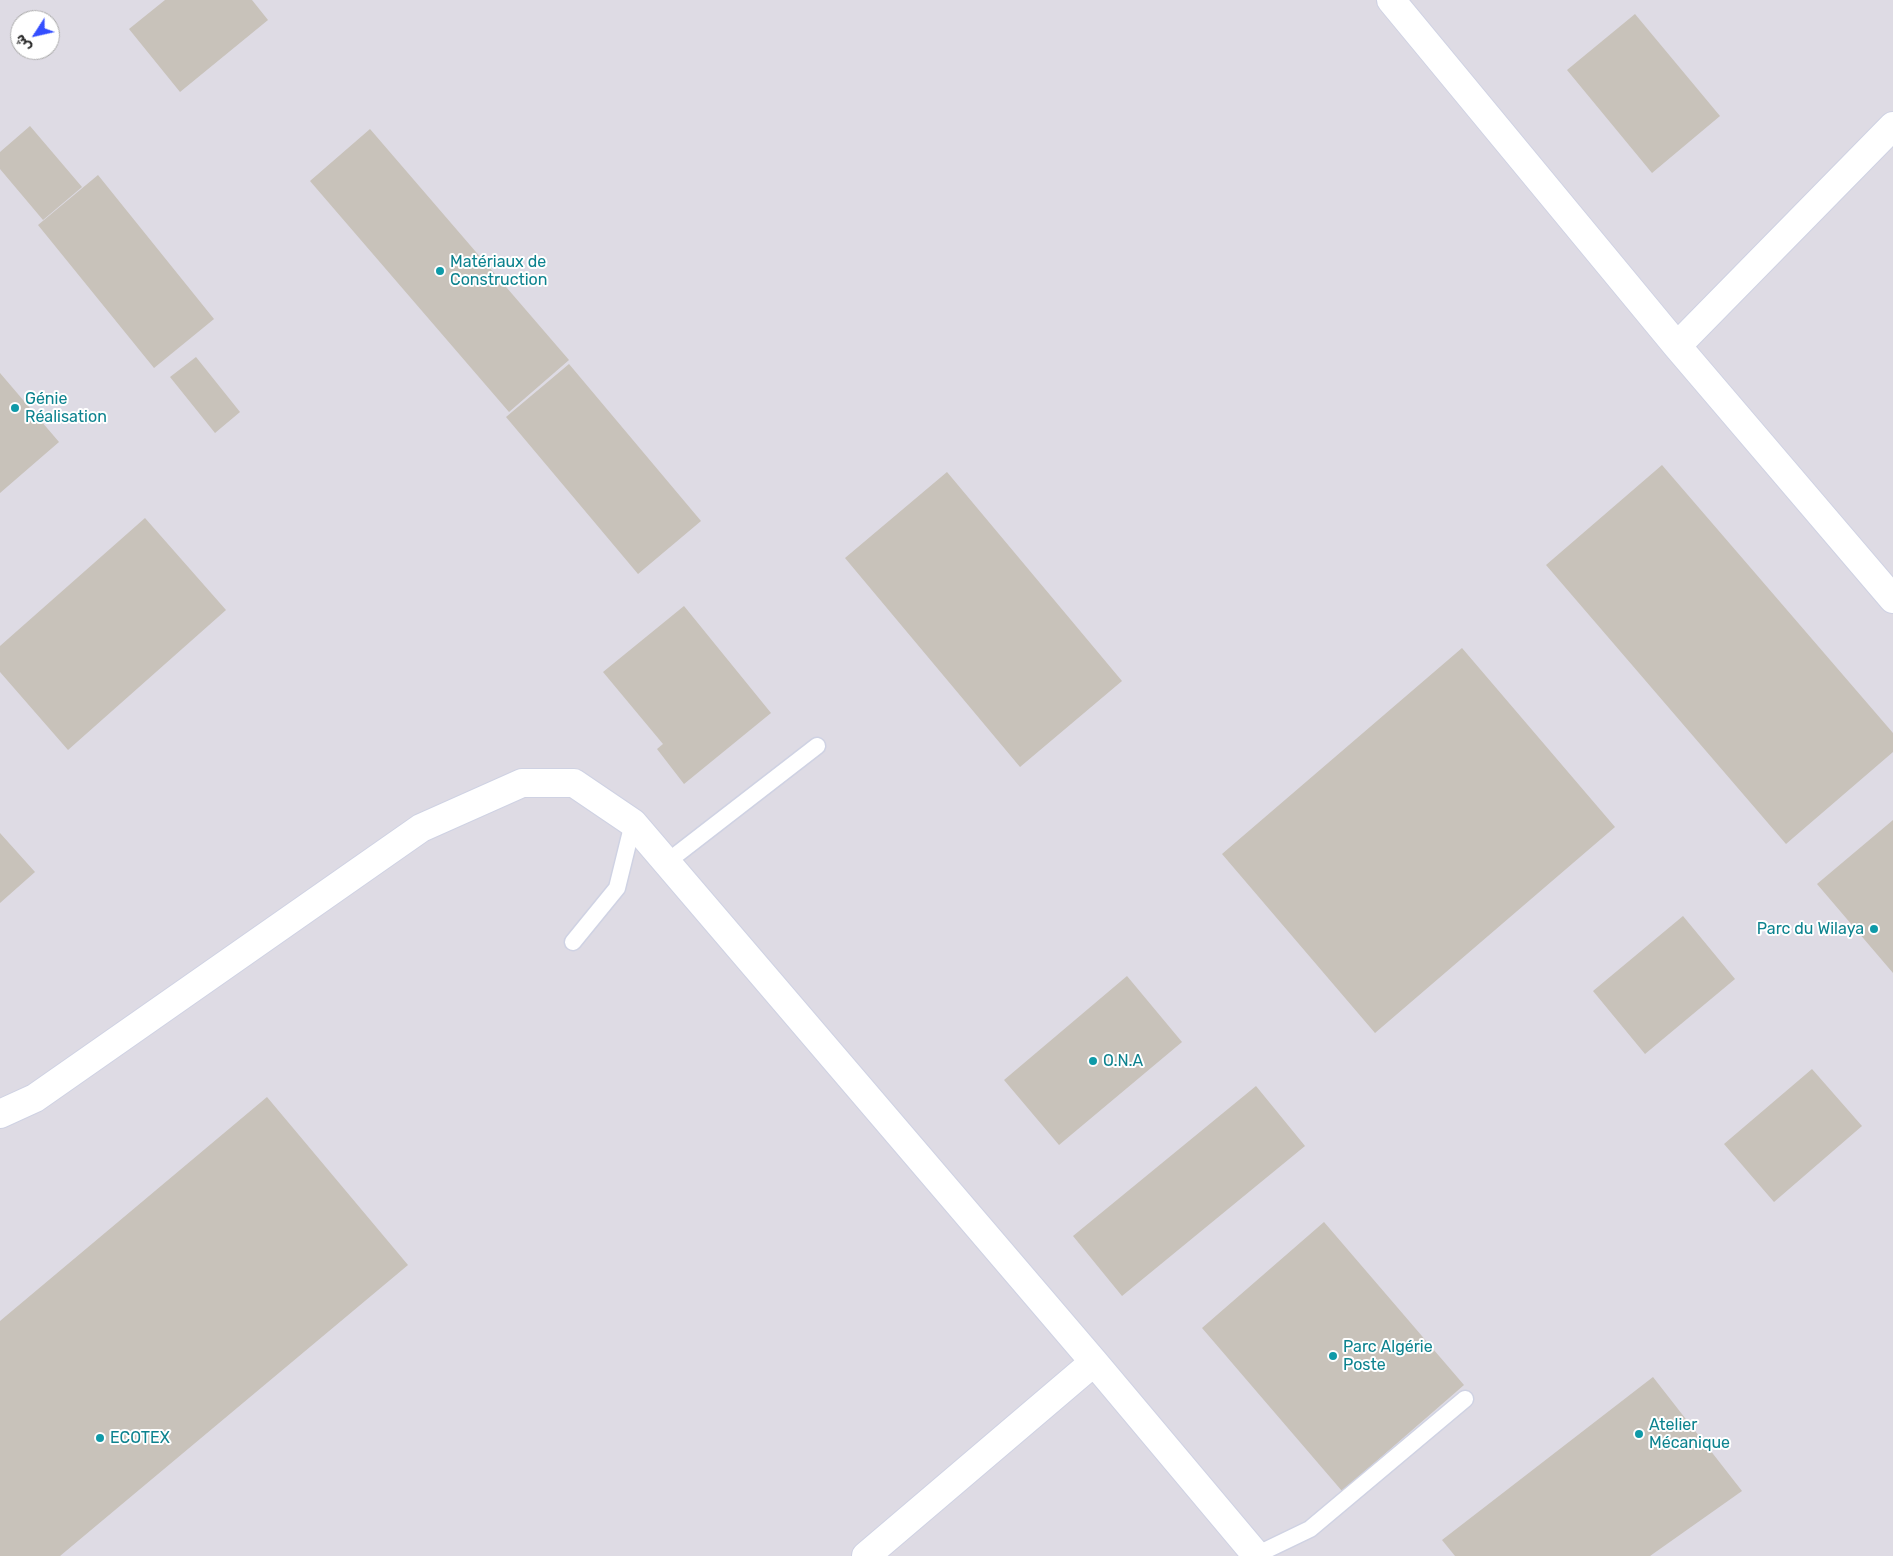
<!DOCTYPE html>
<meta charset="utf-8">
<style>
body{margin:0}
#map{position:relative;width:1893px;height:1556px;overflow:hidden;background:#ede6da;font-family:Rubik,Cairo,sans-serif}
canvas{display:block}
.north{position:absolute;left:10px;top:10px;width:50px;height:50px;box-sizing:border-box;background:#fff;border:1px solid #a9a9a9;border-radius:50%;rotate:235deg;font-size:14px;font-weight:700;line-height:20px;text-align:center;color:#292929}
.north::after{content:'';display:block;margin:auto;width:18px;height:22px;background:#344eff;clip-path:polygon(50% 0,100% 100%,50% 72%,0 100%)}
</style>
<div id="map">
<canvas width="1893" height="1556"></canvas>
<div class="north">ش</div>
</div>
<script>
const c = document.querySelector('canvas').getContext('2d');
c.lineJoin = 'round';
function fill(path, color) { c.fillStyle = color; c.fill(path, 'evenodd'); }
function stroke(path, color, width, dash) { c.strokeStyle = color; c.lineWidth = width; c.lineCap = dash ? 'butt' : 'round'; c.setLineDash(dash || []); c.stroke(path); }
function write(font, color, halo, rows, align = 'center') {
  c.font = font + ' Rubik,sans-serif'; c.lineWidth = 4; c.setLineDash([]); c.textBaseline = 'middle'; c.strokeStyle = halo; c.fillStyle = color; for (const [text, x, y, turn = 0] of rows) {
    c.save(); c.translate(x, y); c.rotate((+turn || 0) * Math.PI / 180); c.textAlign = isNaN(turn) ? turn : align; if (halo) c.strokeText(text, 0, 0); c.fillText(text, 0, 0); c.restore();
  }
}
fill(new Path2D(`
 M0 0H1893V1556H0ZM20 20H50V50H20Z`), '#dedbe4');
fill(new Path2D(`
 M165 0H252L268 20 180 92 129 29Z
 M1635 14 1720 116 1652 173 1567 70Z
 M30 126 82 187 43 220 0 169V152Z
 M370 129 569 360 509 412 310 181Z
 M98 175 214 319 154 368 38 225Z
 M196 357 240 412 215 433 170 377Z
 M569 364 701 521 638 574 506 417Z
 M0 373 59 442 0 493Z
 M1662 465 1893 733V752L1786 844 1546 565Z
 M947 472 1122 681 1020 767 845 558Z
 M145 518 226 610 68 750 0 672V646Z
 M684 606 771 713 684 784 657 749 663 744 603 672Z
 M1462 648 1615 827 1375 1033 1222 854Z
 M1893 820V973L1817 884Z
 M0 833 35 872 0 903Z
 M1683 916 1735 979 1645 1054 1593 991Z
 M1127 976 1182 1042 1059 1145 1004 1080Z
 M1812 1069 1862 1126 1774 1202 1724 1144Z
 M1256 1086 1305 1146 1122 1296 1073 1236Z
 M267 1097 408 1265 60 1556H0V1321Z
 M1324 1222 1464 1385 1342 1491 1202 1328Z
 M1653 1377 1742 1491 1650 1556H1455L1442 1540Z`), '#c8c2ba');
const lane = new Path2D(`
 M667 862 817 746
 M573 942 617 888 633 823
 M1256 1555 1310 1529 1465 1399`);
const street = new Path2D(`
 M1391 0 1677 346 1893 599
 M1677 346 1893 126
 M0 1114 35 1098 421 828 522 783H574L633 823 1094 1362 1257 1556
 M866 1556 1094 1362`);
stroke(lane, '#cfd2e3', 19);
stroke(street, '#cfd2e3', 30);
stroke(lane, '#fff', 16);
stroke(street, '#fff', 28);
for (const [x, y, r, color] of [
 [440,271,5,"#0f9aa8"],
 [15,408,5,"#0f9aa8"],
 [1874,929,5,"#0f9aa8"],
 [1093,1061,5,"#0f9aa8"],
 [1333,1356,5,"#0f9aa8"],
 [1639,1434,5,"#0f9aa8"],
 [100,1438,5,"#0f9aa8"]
]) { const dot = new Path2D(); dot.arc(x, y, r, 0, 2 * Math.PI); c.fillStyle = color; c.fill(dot); stroke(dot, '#fff', 2); }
write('16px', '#0d838f', '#fff', [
 ["Matériaux de",450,262],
 ["Construction",450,280],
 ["Génie",25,399],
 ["Réalisation",25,417],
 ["Parc du Wilaya",1864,929,"right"],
 ["O.N.A",1103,1061],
 ["Parc Algérie",1343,1347],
 ["Poste",1343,1365],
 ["Atelier",1649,1425],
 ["Mécanique",1649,1443],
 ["ECOTEX",110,1438]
], 'left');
</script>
